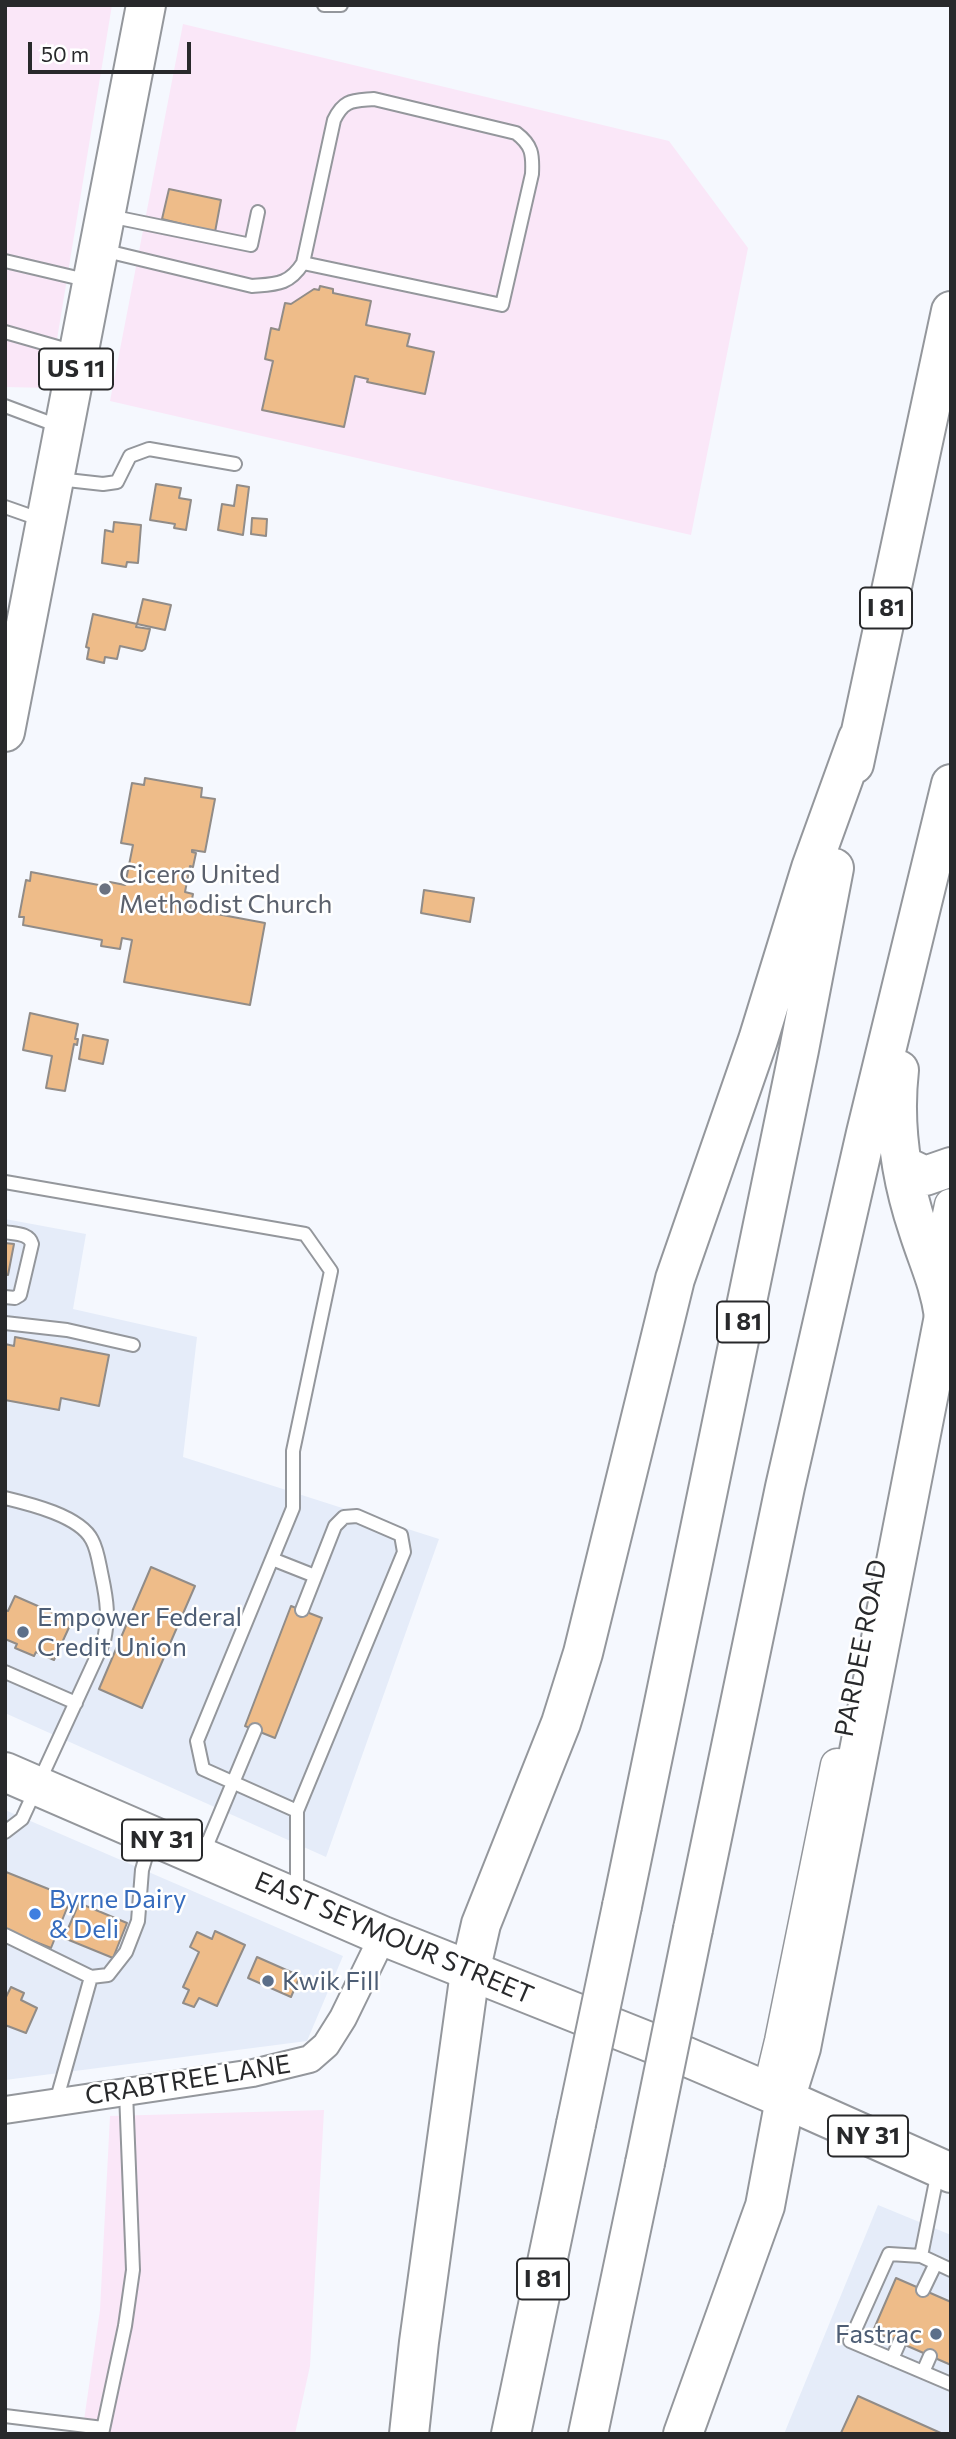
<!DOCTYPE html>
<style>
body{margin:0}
#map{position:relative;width:956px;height:2439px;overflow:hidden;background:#f5f8fe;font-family:Commissioner,sans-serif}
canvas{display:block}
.frame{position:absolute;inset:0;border:7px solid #28292b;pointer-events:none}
.scale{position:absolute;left:28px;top:42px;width:163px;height:32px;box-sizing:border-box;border:4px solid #28292b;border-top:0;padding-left:9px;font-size:21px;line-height:24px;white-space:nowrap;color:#28292b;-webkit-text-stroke:5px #fff;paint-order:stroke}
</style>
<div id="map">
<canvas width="956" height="2439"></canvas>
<div class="frame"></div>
<div class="scale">50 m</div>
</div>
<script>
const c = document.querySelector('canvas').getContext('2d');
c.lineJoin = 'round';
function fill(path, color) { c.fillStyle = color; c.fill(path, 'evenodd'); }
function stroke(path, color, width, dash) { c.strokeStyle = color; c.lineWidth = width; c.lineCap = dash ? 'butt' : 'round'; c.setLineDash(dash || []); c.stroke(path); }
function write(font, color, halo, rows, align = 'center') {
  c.font = font + ' Commissioner,sans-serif'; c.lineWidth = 5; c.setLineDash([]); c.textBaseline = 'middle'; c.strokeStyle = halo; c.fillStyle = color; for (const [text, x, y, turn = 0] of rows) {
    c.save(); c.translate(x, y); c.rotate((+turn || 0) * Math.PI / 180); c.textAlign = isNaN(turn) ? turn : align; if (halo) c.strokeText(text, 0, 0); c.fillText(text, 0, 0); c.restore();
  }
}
fill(new Path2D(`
 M5 1219 86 1234 73 1309 197 1337 183 1457 439 1539 326 1857 5 1713Z
 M5 1810 343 1956 307 2041 5 2080Z
 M878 2205 951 2235V2434H784Z`), '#e5ecf9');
fill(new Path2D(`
 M5 5H112L49 388 5 387Z
 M183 24 669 141 748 248 691 535 110 401Z
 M324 2110 310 2366 295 2434H82L100 2310 110 2116Z`), '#fae7f8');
const building = new Path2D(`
 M169 189 221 200 215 232 162 219Z
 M320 286 333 289V293L371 301 366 325 410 334 407 346 434 352 425 394 367 382 368 379 355 376 344 427 262 410 273 361 265 359 271 328 279 330 285 303 291 304 314 289 319 290Z
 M156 484 181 488 179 498 191 500 186 530 174 528 175 524 150 520Z
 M237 485 249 487 243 535 218 530 222 504 234 506Z
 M252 518 267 519 266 536 251 534Z
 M114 522 141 525 138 563 127 562 126 567 102 563 105 530 113 532Z
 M143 599 171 605 165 630 137 624Z
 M93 614 137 624 136 627 150 629 145 649 142 651 120 646 117 659 105 657 104 663 87 659 89 648 86 647Z
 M145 778 202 788 201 797 215 799 205 852 192 850V852L196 853 193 867 190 866 185 892 193 894 190 909 265 923 250 1005 124 982 132 940 122 938 120 949 101 946 102 940 23 925 24 917H19L26 880 30 881 31 872 109 887 110 882 125 885 133 845 121 843 132 783 144 785Z
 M424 890 474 898 470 922 421 913Z
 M30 1013 78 1024 75 1039H78L77 1045 74 1044 65 1091 46 1088 52 1056 23 1050Z
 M83 1035 108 1040 103 1064 79 1059Z
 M5 1243 14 1244 8 1275 5 1274Z
 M15 1337 109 1355 99 1406 61 1398 59 1410 5 1400V1344L14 1346Z
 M151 1567 195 1586 142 1708 99 1689Z
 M15 1596 72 1621 54 1660 36 1652 34 1656 15 1648 17 1644 5 1639V1610L8 1611Z
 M291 1606 322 1618 275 1738 245 1726Z
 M6 1872 71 1898 51 1948 5 1930Z
 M79 1903 127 1923 113 1958 64 1938Z
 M215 1931 245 1945 217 2006 199 1998 194 2007 183 2003 189 1990 183 1987 199 1952 190 1947 197 1932 212 1939Z
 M257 1957 300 1976 291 1997 248 1978Z
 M11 1987 24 1993 21 2000 37 2008 26 2033 5 2025V1999Z
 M896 2278 951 2302V2365L873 2331Z
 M858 2396 943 2434 841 2433Z`);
fill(building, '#eebc89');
stroke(building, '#918c88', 2);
const service = new Path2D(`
 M324 5H341
 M109 216 251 245 258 212
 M102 250 252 286C276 284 289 285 303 263L334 120C344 99 353 101 374 99L516 133C532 145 533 154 532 174L502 305 303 263
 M5 261 90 281
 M5 332 75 352
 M5 406 61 427
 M58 479 103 484 117 482 130 456 149 449 235 464
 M5 507 42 520
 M5 1182 305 1234 331 1271 293 1451V1508L197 1741 203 1769 297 1811
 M5 1232C15 1234 29 1233 32 1244L20 1295 15 1298 5 1297
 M5 1323 67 1330 133 1345
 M5 1498C30 1504 80 1516 92 1540 98 1551 99 1564 102 1577 107 1601 109 1616 104 1641L22 1819 5 1832
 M272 1559 315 1576
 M5 1672 76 1703
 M204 1852 255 1730
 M297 1892V1811L404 1552 401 1535 357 1516 344 1517 335 1526 302 1610
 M5 1935 91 1977
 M56 2102 91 1977 108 1975 126 1952 138 1921 142 1870 151 1839
 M921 2256 938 2171
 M951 2270 921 2256 889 2254 850 2341 951 2384
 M923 2290 936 2263
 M892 2359 899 2343
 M923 2372 930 2356
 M5 2416 103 2428
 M102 2434 125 2326 133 2270 126 2092`);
const minor = new Path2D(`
 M5 2110 253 2073 310 2059 326 2045 343 2018 383 1936`);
const tertiary = new Path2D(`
 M935 1282 951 1205
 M769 2091 781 2041 837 1765`);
const primary = new Path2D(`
 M5 732 146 5
 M785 2099 951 2173`);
const trunk = new Path2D(`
 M5 1772 383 1936 687 2057 785 2099 801 2048 944 1316`);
const motorway = new Path2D(`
 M854 764 951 311
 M899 1070C893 1123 901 1178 918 1229 928 1261 939 1282 944 1316
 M902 1165 925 1176 951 1167
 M622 1906 799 1050 834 868
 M693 1929 785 1487 866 1133 951 784
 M409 2434 419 2342 470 1972 481 1924 561 1723 583 1653 675 1279 758 1040 811 868 858 738
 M511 2434 576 2124
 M588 2434 645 2163
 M683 2434 765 2206 785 2099`);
stroke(service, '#94979c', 16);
stroke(minor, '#94979c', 30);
stroke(tertiary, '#94979c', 35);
stroke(primary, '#94979c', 42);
stroke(trunk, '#94979c', 42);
stroke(motorway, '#94979c', 42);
stroke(service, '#fff', 12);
stroke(minor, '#fff', 26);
stroke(tertiary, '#fff', 32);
stroke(primary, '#fff', 38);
stroke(trunk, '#fff', 38);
stroke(motorway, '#fff', 38);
const motorwayBridge = new Path2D(`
 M576 2124 622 1906
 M645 2163 693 1929`);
stroke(motorwayBridge, '#94979c', 42, []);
stroke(motorwayBridge, '#fff', 38);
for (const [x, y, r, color] of [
 [105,889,7,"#6b7280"],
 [23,1632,7,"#5c6f8a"],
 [35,1914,7,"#3f7fe0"],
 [268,1981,7,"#5c6f8a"],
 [936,2334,7,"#5c6f8a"]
]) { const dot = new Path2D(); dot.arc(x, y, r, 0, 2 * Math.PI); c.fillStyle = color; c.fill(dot); stroke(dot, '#fff', 2.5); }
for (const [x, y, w] of [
 [76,369,74],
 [886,608,52],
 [743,1322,52],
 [162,1840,80],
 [868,2136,80],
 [543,2279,52]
]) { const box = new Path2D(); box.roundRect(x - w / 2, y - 20.5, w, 41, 5); c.fillStyle = '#fff'; c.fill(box); stroke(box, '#28292b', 2); }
write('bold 24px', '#28292b', null, [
 ["US 11",76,369],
 ["I 81",886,608],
 ["I 81",743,1322],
 ["NY 31",162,1840],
 ["NY 31",868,2136],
 ["I 81",543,2279]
]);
write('26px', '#5b616d', '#fff', [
 ["Cicero United",119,874],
 ["Methodist Church",119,904]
], 'left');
write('26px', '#4e5e75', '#fff', [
 ["Empower Federal",37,1617],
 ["Credit Union",37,1647],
 ["Kwik Fill",282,1981],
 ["Fastrac",922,2334,"right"]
], 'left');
write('26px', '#28292b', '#fff', [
 ["PARDEE ROAD",861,1648,-79],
 ["EAST SEYMOUR STREET",394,1938,23],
 ["CRABTREE LANE",188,2080,-9]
]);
write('26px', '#366cbe', '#fff', [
 ["Byrne Dairy",49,1899],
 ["& Deli",49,1929]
], 'left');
</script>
